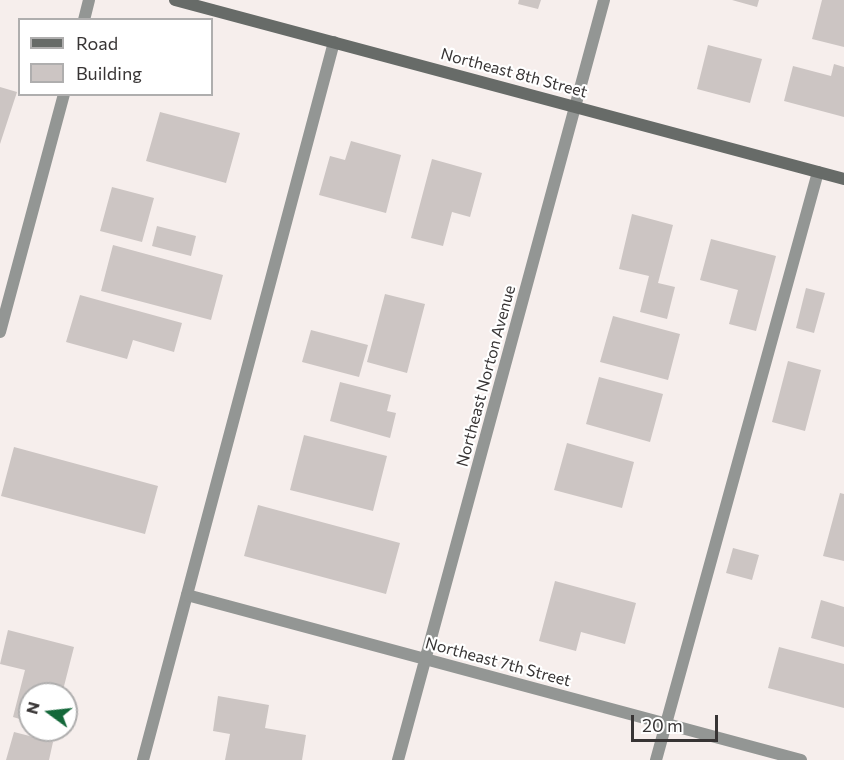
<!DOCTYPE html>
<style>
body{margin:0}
#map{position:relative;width:844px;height:760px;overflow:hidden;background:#f6eeec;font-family:Commissioner,sans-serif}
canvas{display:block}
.legend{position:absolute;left:18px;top:18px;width:195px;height:78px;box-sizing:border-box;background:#fff;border:2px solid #afaeae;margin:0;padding:8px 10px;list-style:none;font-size:18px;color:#373434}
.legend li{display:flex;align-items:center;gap:12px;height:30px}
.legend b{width:30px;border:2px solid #afaeae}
.north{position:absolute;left:18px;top:682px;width:60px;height:60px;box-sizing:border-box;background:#fff;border:2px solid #afaeae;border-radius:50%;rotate:285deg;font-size:16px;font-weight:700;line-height:24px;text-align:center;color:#373434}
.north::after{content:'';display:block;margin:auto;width:21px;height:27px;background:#14683a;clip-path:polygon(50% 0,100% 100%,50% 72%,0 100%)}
.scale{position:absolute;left:631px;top:715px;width:87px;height:27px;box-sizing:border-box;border:3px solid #373434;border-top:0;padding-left:8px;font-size:18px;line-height:21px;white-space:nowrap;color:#373434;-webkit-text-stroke:4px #fff;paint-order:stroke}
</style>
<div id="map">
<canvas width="844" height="760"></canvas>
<ul class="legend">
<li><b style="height:8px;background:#676b68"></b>Road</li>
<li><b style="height:16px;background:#ccc5c3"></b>Building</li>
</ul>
<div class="north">N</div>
<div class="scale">20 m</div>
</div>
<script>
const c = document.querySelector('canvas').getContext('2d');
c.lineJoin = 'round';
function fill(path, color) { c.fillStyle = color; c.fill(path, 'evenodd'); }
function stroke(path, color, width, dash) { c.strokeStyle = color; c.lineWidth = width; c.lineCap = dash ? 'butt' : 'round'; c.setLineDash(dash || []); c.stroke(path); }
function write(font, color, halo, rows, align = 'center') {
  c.font = font + ' Commissioner,sans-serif'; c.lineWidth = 4.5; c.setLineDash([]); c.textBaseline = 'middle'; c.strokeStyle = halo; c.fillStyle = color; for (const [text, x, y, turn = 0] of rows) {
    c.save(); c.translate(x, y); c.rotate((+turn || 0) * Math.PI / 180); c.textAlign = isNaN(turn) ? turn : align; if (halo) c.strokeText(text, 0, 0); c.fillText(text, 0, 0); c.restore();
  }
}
fill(new Path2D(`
 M519 0H541L538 9 518 4Z
 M732 0H759L757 7Z
 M822 0H844V47L812 39Z
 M708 45 762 59 750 103 697 89Z
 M834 64 844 67V117L784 101 793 66 831 76Z
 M0 87 17 92 0 144Z
 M160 112 240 133 226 183 146 161Z
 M351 141 401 155 386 213 319 195 330 156 345 160Z
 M432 159 482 173 470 217 452 212 443 246 411 238Z
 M112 187 154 198 142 242 100 231Z
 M632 214 673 225 658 283 675 287 667 319 640 312 649 276 619 269Z
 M157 226 196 236 191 256 152 246Z
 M711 239 776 256 756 331 729 324 738 290 700 280Z
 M113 245 223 275 211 320 101 291Z
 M806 288 825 293 814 333 796 328Z
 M385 294 425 304 407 373 367 362Z
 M80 295 182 323 174 352 133 340 127 359 66 342Z
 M613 316 680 334 668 380 600 362Z
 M311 330 368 345 359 377 302 362Z
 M788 361 821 370 805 431 772 422Z
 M599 377 663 394 650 442 586 424Z
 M340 382 391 395 387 411 396 413 390 438 330 421Z
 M304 435 387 456 373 511 290 490Z
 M567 443 634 462 622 508 554 490Z
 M14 447 158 486 145 534 1 496Z
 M840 493 844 494V561L823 556Z
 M258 505 400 543 386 594 244 556Z
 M733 548 759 555 752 580 726 573Z
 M555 581 636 603 625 644 581 632 576 651 539 641Z
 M821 600 844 607V647L811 638Z
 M8 630 74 647 62 694H30V722L13 717 25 670 0 664Z
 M779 647 844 664V708L768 688Z
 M218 696 269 705 265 728 306 735 302 760H225L230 734 213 731Z
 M14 732 53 742 49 760H6Z`), '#ccc5c3');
stroke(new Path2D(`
 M143 760 334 42
 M656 760 818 172`), '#939694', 12);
stroke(new Path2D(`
 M84 20 89 0
 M0 332 64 94
 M187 595 801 760
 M398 760 604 0`), '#939694', 12);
stroke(new Path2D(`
 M175 0 844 179`), '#676b68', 12);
write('16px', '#373434', '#fff', [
 ["Northeast 8th Street",514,73,15],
 ["Northeast Norton Avenue",486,376,-75],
 ["Northeast 7th Street",498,662,15]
]);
</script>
